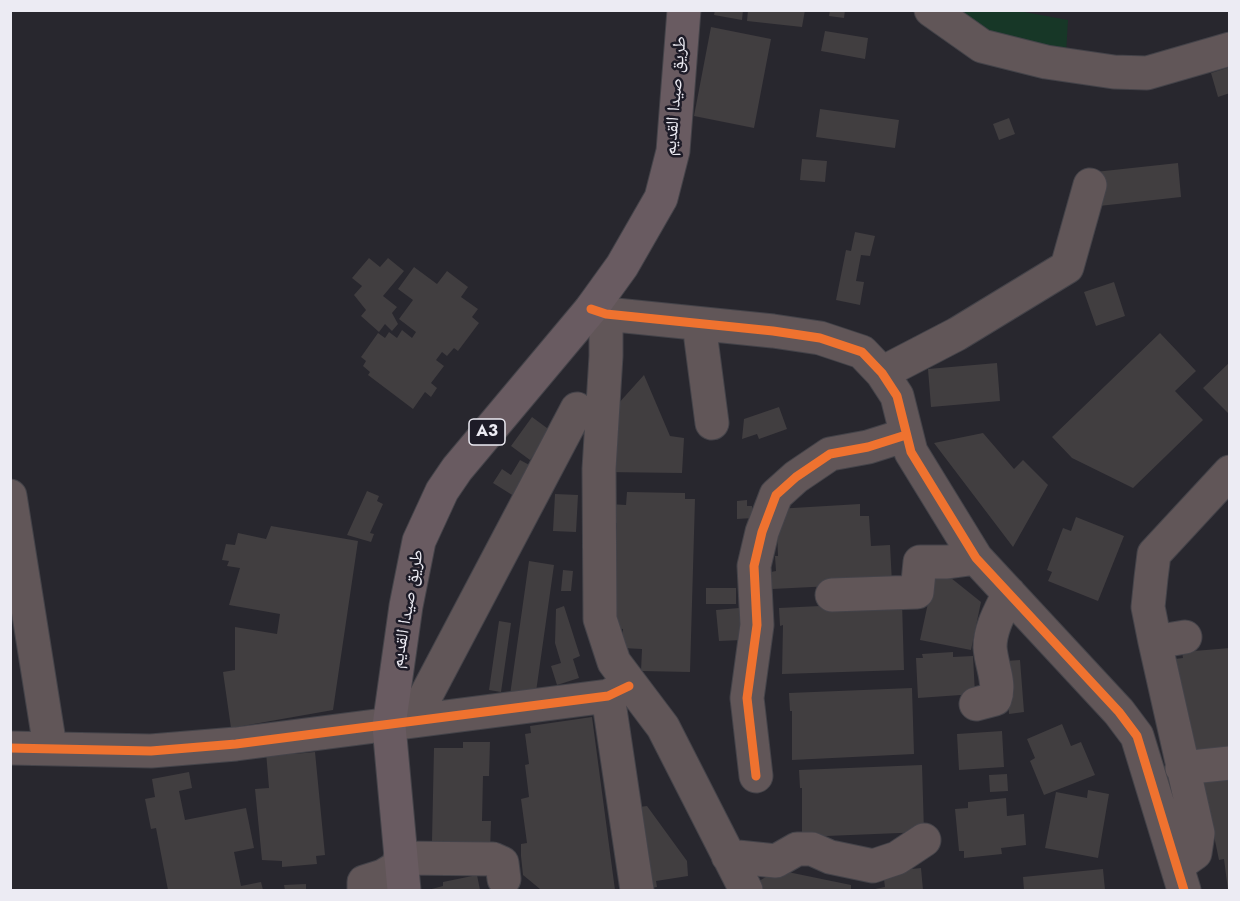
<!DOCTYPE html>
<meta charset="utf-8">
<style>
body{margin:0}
#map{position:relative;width:1240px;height:901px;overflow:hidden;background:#28272e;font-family:Jost,sans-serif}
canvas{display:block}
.frame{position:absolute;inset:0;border:12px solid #ecebf3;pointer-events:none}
</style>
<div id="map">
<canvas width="1240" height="901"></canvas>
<div class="frame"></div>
</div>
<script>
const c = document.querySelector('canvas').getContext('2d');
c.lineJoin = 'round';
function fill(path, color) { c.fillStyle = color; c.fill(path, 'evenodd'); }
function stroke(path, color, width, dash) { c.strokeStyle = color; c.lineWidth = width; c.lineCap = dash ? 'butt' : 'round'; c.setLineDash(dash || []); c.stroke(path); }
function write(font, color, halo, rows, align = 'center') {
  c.font = font + ' Jost,"Noto Naskh Arabic",sans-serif'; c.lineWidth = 5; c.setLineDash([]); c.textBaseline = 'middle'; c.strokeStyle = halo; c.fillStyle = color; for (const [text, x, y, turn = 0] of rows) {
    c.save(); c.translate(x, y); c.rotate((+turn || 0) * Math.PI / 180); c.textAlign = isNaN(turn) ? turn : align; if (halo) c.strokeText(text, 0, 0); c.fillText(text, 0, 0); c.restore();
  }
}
fill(new Path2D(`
 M926 11H1019L1068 20 1066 54 1023 46Z`), '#173727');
fill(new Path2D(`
 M715 10H743L742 20 714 15Z
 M748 10H805L802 27 747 21Z
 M830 10H845L844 18 829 16Z
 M711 27 771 39 754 128 694 116Z
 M825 31 868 38 865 59 821 51Z
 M1230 67V93L1218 97 1211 73Z
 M820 109 899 120 895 148 816 137Z
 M1009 118 1015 134 999 140 993 124Z
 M802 159 827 161 825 182 800 180Z
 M1178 163 1181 197 1099 206 1095 172Z
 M855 232 875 236 870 256 861 255 856 281 864 282 860 305 836 300 846 250 851 251Z
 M369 258 380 267 388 258 404 271 383 296 397 307 392 313 398 324 392 331 385 324 379 332 361 316 366 310 354 295 362 286 352 278Z
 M414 267 437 284 447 271 468 287 461 297 478 309 472 317 479 323 458 351 454 348 447 356 442 352 436 360 444 366 431 383 437 388 431 397 425 392 413 409 368 375 370 372 363 366 366 361 361 357 378 333 385 338 389 332 397 338 402 330 412 338 416 332 399 319 413 300 398 289Z
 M1114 282 1125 316 1096 326 1084 292Z
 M1160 333 1196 371 1175 391 1203 420 1133 488 1072 458 1052 437Z
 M1230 362V415L1203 388Z
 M997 363 1000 401 931 407 928 369Z
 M644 375 670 436 684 438 682 473 604 472 617 405Z
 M779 407 787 429 759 439 757 434 742 439 744 419Z
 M532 417 551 431 530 460 511 446Z
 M983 433 1014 469 1023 460 1048 485 1013 547 934 443Z
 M520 460 535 468 517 498 493 483 502 469 511 475Z
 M367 491 379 496 377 501 383 504 370 533 374 534 371 542 347 535Z
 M627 492 685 493V499H695L690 672 641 671 642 649 622 648 623 629 614 628 617 523H608L609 504 626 505Z
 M555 494 578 495 576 532 553 531Z
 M747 500V506H752L753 518 737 519V501Z
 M860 504V516H869L871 546 890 545 892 583 772 589 771 572 776 571 775 556H778L776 509Z
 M1076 517 1124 536 1098 601 1048 581 1052 572 1047 570 1063 528 1071 531Z
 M271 526 358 541 333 710 231 728 223 672 235 670V627L277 634 280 614 229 605 240 568 227 566 229 561 222 560 226 544 235 545 238 533 266 539Z
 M529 561 554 565 535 699 510 695Z
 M936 566 981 602 971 650 920 640Z
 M563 570 573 571 571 591H561Z
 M706 588H736V604H706Z
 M902 602 904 670 782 674 783 625 780 626 779 608Z
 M564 606 580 656 573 659 579 678 557 685 551 666 561 663 555 643 556 609Z
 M739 608 742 640 719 641 716 610Z
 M499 621 511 623 501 692 489 690Z
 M1230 648V752L1193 756 1175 659 1183 658 1182 652Z
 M953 652V657L973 656 975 694 918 698 916 658H923L922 654Z
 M1020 660 1024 712 1009 714 1005 661Z
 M912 688 914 754 792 760V711H790L789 693Z
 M592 717 615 890 540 889 523 875 521 856V844L527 843 521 799 529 797 525 765 529 764 525 734 531 733 530 726Z
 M1062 724 1071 746 1081 742 1095 775 1044 795 1030 761 1035 758 1027 739Z
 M1002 731 1004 767 959 770 957 734Z
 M463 742H490L489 776H483L482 821H491L490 853 443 852V842L432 841 434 748H463Z
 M293 749 294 754 315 752 325 855 316 856 317 864 282 867V861L262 860 255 789 269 788 266 752Z
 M922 765 924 832 802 837V788H800L799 770Z
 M189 772 192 788 179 791 185 820 246 808 254 848 234 852 241 886 261 882 263 890H168L156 828 151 829 145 799 155 797 152 779Z
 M1007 774 1008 791 990 792 989 775Z
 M1230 775V890H1228L1224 859 1219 860 1208 807 1198 782Z
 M1088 790 1109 794 1098 858 1045 848 1056 792 1087 798Z
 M1006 798 1007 816 1024 814 1026 845 1001 848 1002 854 964 858V851H959L955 809 968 808V802Z
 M647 806 687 861 688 876 656 881 657 887 644 889 632 808Z
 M921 868 923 890H870L885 887 883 872Z
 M1103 869 1105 890H1024L1023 877Z
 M778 870 851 885V890H755L752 885Z
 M477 875 480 890H428L443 886V882Z
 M306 884V890H285L284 885Z`), '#413e40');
const minor = new Path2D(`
 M931 10 982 46 1046 62 1114 72 1147 73 1230 49
 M591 309 606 314 773 331 820 338 862 352 882 373 897 396 911 452 976 558 1119 712 1137 736 1184 890
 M606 314V356L599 469 600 619 614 662 663 727 746 890
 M699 324 712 423
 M882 373 957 334 1067 267 1090 185
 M10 496 50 747
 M832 595 917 592 920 562H947L976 558
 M1155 642 1185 637
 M608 696 637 890
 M976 704 995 699C1001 683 991 665 990 647 990 628 1001 610 1009 593
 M391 725 422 703 577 409
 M10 748 151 751 236 744 608 696 629 686
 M1182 768 1230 763
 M756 776 747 698 757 625 754 566 762 532 776 495 796 477 830 454 868 447 906 435
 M728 856 776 861 797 849H812L830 857 873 866 897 858 924 840
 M400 858 493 859 502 863 504 879
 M1178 865 1195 853 1198 833 1155 642 1148 607 1151 578 1154 554 1230 472
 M364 890V882L383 876 401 865`);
const highway = new Path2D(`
 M404 890 389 726 406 606 419 541 442 491 457 469 591 309 622 266 661 198 673 151 684 10`);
stroke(minor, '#444349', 35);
stroke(highway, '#444349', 35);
stroke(minor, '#615658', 33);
stroke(highway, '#695b61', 33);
stroke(new Path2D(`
 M591 309 606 314 773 331 820 338 862 352 882 373 897 396 911 452 976 558 1119 712 1137 736 1184 890
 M10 748 151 751 236 744 608 696 629 686
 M756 776 747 698 757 625 754 566 762 532 776 495 796 477 830 454 868 447 906 435`), '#ef722f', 9);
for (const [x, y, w] of [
 [487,432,36]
]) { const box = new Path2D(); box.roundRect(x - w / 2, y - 13, w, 26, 4.5); c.fillStyle = '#1d1b27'; c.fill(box); stroke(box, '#ecebf3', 1.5); }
write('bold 16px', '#ecebf3', null, [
 ["A3",487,432]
]);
write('18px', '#ecebf3', '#1d1b27', [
 ["طريق صيدا القديم",676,96,-85],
 ["طريق صيدا القديم",408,609,-80]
]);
</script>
